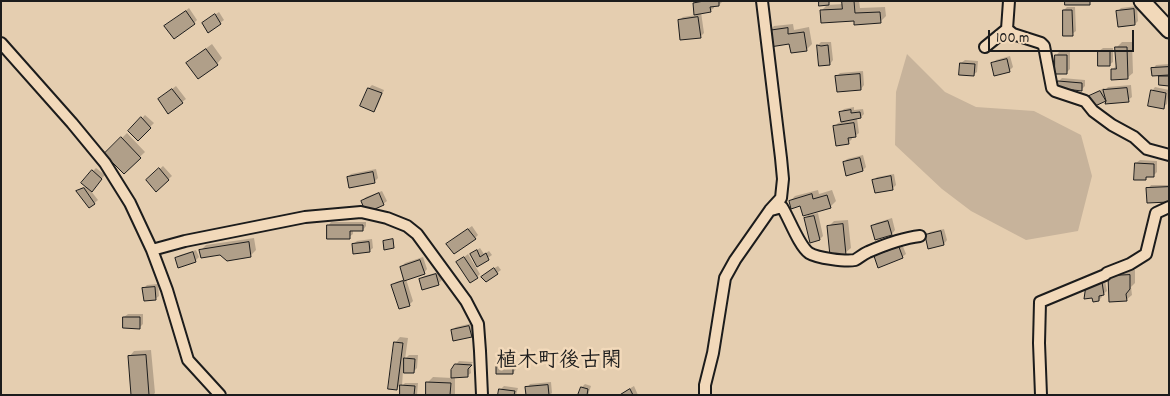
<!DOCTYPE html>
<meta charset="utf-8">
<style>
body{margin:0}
#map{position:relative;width:1170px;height:396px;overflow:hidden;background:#e5ceb0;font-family:Dekko,sans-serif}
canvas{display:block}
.frame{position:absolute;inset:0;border:2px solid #1c1c1c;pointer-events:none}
.scale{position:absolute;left:988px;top:30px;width:146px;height:22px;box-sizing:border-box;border:2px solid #1c1c1c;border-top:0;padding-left:6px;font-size:15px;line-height:18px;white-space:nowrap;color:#1c1c1c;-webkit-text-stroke:4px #f2d9ba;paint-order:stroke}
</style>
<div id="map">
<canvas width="1170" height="396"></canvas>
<div class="frame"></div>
<div class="scale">100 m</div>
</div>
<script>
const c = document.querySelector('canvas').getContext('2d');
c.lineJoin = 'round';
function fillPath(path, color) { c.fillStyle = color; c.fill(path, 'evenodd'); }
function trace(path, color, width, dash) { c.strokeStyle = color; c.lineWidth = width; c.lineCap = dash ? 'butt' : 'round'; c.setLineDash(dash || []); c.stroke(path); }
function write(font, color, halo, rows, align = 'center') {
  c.font = font + ' Dekko,"Klee One",sans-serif'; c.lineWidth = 5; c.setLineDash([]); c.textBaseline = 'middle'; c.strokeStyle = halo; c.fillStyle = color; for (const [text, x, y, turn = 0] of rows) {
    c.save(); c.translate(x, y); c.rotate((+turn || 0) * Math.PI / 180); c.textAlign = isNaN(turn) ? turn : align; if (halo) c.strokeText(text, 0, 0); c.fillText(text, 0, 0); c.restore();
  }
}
const green = new Path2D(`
 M907,54L945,92L976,107L1034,111L1081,135L1092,176L1078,231L1026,240L971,211L942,189L895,145L896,92Z`);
const shadow = new Path2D(`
 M697,1L722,2L719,5L714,6V8L710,11L701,12L704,33L700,37L679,20L683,17L696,15L694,4Z
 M820,1H831L827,5L843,4V1H859L860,8L885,7L886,16L880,22L855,19L821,11L828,4Z
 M1137,6L1138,21L1135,24L1118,11L1121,8Z
 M1067,7H1075L1076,31L1072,34L1064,10Z
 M189,8L197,20L194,23L166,26Z
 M219,12L224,20L220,23H203Z
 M793,24L794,30L809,27L812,44L806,50L769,31L774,26Z
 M821,42H831L833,60L830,64L820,65L818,45Z
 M1122,42H1132L1133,73L1127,78L1112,70L1117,65V47Z
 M212,44L222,58L217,64L198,78L193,58Z
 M1103,48H1113V62L1109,65L1099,51Z
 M1059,52H1070V69L1066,73L1056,56Z
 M1010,56L1013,67L1009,71L992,64L996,60Z
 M965,60L978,61L977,72L973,75L961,63Z
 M1169,64V85L1161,83L1160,74L1153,69L1156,65Z
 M863,71L864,85L861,89L837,76L840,73Z
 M1062,78L1085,80V86L1081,90L1059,81Z
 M372,85L384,90L377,107L374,110L362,105L369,88Z
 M1131,85L1132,97L1128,100L1107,98L1095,105L1091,96L1094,93L1104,88L1105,90L1108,87Z
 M176,86L186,99L182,102L159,99Z
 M1155,87L1169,90L1167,104L1163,107L1152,91Z
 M854,107V110L863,109L864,114L861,117L857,118L859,133L855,136L852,137V139L848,143L835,126L838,123L842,122L841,112L844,109Z
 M145,115L154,123L138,139L130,131Z
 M127,133L145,152L124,172L106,154Z
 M863,155L866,167L863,170L844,162L847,159Z
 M1140,160L1157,161V172L1153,176H1149L1145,179L1136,163Z
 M163,166L172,176L156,190L151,177Z
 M96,168L105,175L91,191L98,200L90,207L78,191L81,188L87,186L93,171Z
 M376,169L378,178L375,181L350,186L348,177L351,174Z
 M894,174L896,185L892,189L874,180L877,177Z
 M1151,185H1169V200L1148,189Z
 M818,190L819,194L832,190L836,201L830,207L790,201L795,196Z
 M382,191L387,201L383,204L362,201L366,197Z
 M818,213L823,236L820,239L805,219L808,215Z
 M892,218L895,230L892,234L876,239L872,226L876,223Z
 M848,220L851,248L845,253L828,227L834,221Z
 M331,222H366V226L363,230H353V234L349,237L328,226Z
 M472,226L478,235L475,238L452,240Z
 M944,229L947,240L944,244L929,247L926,236L930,232Z
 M254,238L256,250L250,256L220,254L201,250L206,245Z
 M372,239L373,248L369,251L353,244L357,241Z
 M902,244L906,254L902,257H875L878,253Z
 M480,248L484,254L489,251L492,255L478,265L471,254Z
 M196,250L199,257L195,261L176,258L180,255Z
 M468,254L480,274L477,277L458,262Z
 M423,257L427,269L424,273L406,279L413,301L410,304L393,285L396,282L405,279L401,267L405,263Z
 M498,266L501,270L486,281V273Z
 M1135,270V283L1131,287L1132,295L1126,300L1110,301L1114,271Z
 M439,272L442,280L438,284L421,279L424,276Z
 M1105,280L1107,291L1102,295V297L1099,300L1087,285Z
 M158,284L159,296L155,299L144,288L147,285Z
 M128,314H143V324L139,328L124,317Z
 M473,323L475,332L471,336L452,330L456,327Z
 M400,337L408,338L405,359L409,355H418L417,368L413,372L403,371L402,386L405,383H418L417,395H401V384L396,389L395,343Z
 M151,350L155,393L153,395H132L129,357L134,351Z
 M516,358V369L513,373L497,362L500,359Z
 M459,361L473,362L470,365L471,373L467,376H455V395H427V383L433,377L452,378V370Z
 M551,382L552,393L550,395H528L527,388L530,384Z
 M585,384L591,386L588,395H579L582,387Z
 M504,386L518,388L516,395H500L501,389Z
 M634,386L638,395H619Z`);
const building = new Path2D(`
 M719,1V6L710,7L711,12L694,15L693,3L704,1Z
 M819,1H829V5L819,6Z
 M842,1H854L855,13L880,12L881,23L854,25V21L821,23L820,10L842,9Z
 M1065,1H1090V5H1065Z
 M1134,9L1135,25L1118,27L1116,11Z
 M1063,10H1072L1073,36H1063Z
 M186,11L195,24L174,39L164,26Z
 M215,14L221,24L208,33L202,23Z
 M698,17L701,38L680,40L678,20Z
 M788,28V34L804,32L807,51L791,53L789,44L770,47L767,31Z
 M817,45L821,46L828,45L830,65L819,66Z
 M1115,47H1127L1128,79L1111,80V69H1116Z
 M206,49L218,65L198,79L186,63Z
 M1098,51H1110V66H1098Z
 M1055,55H1067V74H1055Z
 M1007,59L1010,72L994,76L991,63Z
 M960,63L975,64L974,76L959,75Z
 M1169,67V75L1152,76L1151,68Z
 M860,74L861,90L837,92L835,76Z
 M1159,76H1169V86L1159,85Z
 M1058,81L1082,83V91L1057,88Z
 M368,88L382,93L374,112L360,106Z
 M1127,88L1129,102L1105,104L1106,101L1103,90Z
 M172,89L183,103L168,114L158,99Z
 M1151,90L1166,93L1164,109L1148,106Z
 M1100,91L1106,101L1095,106L1089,96Z
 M851,110V113L860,112L861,118L841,122L839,112Z
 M141,117L151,128L138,141L128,131Z
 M854,123L856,137L848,138L849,144L836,146L833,126Z
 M121,137L141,158L124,174L104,154Z
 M860,158L863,171L846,176L843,162Z
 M1135,163L1154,164V177H1146V180H1134Z
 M159,168L169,180L156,192L146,180Z
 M92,170L102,179L92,192L81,183Z
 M373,172L375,183L349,188L347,177Z
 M891,176L893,190L875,193L872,180Z
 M1169,187V202L1147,203L1146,188Z
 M84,188L95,204L89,208L76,191Z
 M379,193L384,205L366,213L361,201Z
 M812,194L813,199L827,195L831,208L803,216L800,206L791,209L789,201Z
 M814,216L820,240L810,243L804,218Z
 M888,221L892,235L875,240L871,226Z
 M843,224L846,255L830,256L827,226Z
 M327,225H363V231H350V239H327Z
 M468,229L476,239L454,254L446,244Z
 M941,231L944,245L928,249L925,235Z
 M393,239L394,248L384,250L383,241Z
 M249,242L251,257L227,261L220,255L201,258L199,250Z
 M369,242L370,252L353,254L352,244Z
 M899,247L903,258L878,268L874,256Z
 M477,250L480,257L486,253L489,260L477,267L470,254Z
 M193,252L196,262L178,268L175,258Z
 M464,257L478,278L470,283L456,262Z
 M420,260L425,274L404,281L400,267Z
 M494,268L498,274L486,282L481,277Z
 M436,274L439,285L422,290L419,279Z
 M1130,275V289L1126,294L1127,301L1109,302L1108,276Z
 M403,281L410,306L399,309L391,285Z
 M1102,282L1104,295L1099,296V301L1093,302L1092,298L1084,299L1086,285Z
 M155,287L156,300L144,301L142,288Z
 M123,317H140V329L123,328Z
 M469,326L472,337L453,341L451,330Z
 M394,342L403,343L397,390L388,389Z
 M146,355L149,395H131L128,356Z
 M404,358L415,359L414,373H404Z
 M513,361V374H496V362Z
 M455,364L472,365L468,369V377L451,378V370Z
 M426,382L451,383L450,395H426Z
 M400,385L415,386L414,395H400Z
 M548,385L549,395H526L525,387Z
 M581,387L588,389L587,395H578Z
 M499,389L515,391L514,395H498Z
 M630,389L633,395H620Z`);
const minor = new Path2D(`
 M1007,29L1013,34L1041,43L1044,46L1052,88L1055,91L1085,101L1093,111L1112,125L1134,137L1147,149L1169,155
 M1,43L72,123L105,163L130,203L152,250L167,290L188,360L220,395
 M985,47L1007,29L1009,1
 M771,210L782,207C789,218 799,246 809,253C817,258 846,262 855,260C859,258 863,254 868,252C884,245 902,238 920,236
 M152,250L185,241L305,217L361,212L387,218L407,226L417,234L466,301L478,324L480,351L482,395
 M705,395V385L713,353L725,278L735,260L770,210L781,198L783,179L781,158L762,1
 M1041,395L1039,343L1040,302L1105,275L1107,273L1130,264L1146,254L1156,213L1169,207`);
const highway = new Path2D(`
 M1142,1L1169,30`);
const quarterNames = [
 ["植木町後古閑",559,363]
];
fillPath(green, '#c7b39b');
fillPath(shadow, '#0003');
fillPath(building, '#b09f89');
trace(building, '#1c1c1c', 1);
trace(minor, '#1c1c1c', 14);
trace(highway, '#1c1c1c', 19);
trace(minor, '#f2d9ba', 10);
trace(highway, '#f2d9ba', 15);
write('bold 21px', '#1c1c1c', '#f2d9ba', quarterNames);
</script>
